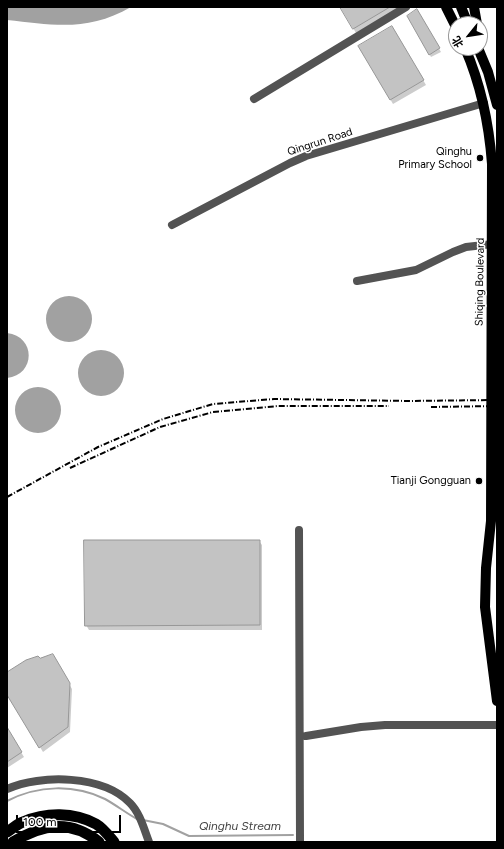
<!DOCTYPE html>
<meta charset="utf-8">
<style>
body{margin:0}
#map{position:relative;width:504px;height:849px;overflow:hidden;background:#fff;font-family:Figtree,"Noto Sans SC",sans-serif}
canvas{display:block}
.frame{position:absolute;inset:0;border:8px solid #000;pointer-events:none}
.north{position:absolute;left:448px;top:16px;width:40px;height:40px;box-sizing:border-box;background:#fff;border:1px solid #999;border-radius:50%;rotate:240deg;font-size:11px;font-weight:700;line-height:16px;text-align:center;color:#000}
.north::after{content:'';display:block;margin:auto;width:14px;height:18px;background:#000;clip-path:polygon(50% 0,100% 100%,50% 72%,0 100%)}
.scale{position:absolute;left:16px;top:815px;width:105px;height:18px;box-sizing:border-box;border:2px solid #000;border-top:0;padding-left:5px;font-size:12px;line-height:14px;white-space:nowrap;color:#000;-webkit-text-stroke:3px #fff;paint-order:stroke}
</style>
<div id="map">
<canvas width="504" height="849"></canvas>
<div class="frame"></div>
<div class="north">北</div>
<div class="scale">100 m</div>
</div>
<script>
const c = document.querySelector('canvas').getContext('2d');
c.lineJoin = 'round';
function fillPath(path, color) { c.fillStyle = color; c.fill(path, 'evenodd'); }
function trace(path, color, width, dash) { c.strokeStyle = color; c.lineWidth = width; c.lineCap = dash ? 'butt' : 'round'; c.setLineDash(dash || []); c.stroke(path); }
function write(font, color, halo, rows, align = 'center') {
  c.font = font + ' Figtree,sans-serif'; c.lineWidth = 3; c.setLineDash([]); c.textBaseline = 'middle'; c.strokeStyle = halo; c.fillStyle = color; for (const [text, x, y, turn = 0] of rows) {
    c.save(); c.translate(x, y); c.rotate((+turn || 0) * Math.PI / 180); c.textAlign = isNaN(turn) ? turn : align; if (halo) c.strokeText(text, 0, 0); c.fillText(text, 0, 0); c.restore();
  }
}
const water = new Path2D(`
 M7,7H131C88,32 54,25 7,20Z
 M46 319a23 23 0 1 1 46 0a23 23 0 1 1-46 0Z
 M7,333C36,336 36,375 7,378Z
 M78 373a23 23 0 1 1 46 0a23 23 0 1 1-46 0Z
 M15 410a23 23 0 1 1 46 0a23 23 0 1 1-46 0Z`);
const shadow = new Path2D(`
 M341,7H400L356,33Z
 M417,11L441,52L431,57L408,16Z
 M392,27L426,85L393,104L359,46Z
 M259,541L262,545V630H89L86,625Z
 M52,655L72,689L70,732L43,752L7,693V673Z
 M7,729L24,757L7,768Z`);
const stream = new Path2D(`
 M7,801C38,785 74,784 105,799C116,805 126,813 137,819
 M143,820L163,824L189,836L293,835`);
const building = new Path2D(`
 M340,7H390L353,29Z
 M417,9L440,48L429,55L407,16Z
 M392,26L424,80L390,100L358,46Z
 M84,540H260V625L85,626Z
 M53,654L70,683L68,727L39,748L7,695V672L26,660L38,656L40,658Z
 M7,727L22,752L7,762Z`);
const minor = new Path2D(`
 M254,99L406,7
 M172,225L290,163L306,156L484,103
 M357,281L416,270L453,252L466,247L493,244
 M299,530L300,842
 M306,736L361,727L385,725H497
 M7,789C41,774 103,775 130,803C140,813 144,829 149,842`);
const major = new Path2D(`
 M446,7L456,27
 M461,7L468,24
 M474,7L477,24
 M465,48C481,85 489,123 492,164L491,521L486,568L485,607L497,701
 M478,48L488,72L497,105`);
const highway = new Path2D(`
 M7,832C12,829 17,824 23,822C46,812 74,812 96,824C103,828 109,836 114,842
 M13,842C43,824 70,819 99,842`);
const rail = new Path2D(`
 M431,407L497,406
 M70,468L160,427L213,412L278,406H389
 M7,497L98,447L163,419L213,404L274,399L410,401L497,400`);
const markers = [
 [480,158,4,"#000"],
 [479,481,4,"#000"]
];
const streetNames = [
 ["Qingrun Road",320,142,-18],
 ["Shiqing Boulevard",480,282,-89]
];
const poiNames = [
 ["Qinghu",472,152],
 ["Primary School",472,165],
 ["Tianji Gongguan",471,481]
];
const waterNames = [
 ["Qinghu Stream",240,826]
];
fillPath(water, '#a1a1a1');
fillPath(shadow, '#0003');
trace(stream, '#a1a1a1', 2);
fillPath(building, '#c3c3c3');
trace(building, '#979797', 1);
trace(minor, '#535353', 8);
trace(major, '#000', 10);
trace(highway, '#000', 11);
trace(rail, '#000', 2, [6, 2, 1, 2]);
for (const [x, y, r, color] of markers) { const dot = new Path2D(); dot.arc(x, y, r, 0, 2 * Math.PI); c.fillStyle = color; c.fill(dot); trace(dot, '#fff', 1.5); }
write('11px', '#000', '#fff', streetNames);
write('11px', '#000', '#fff', poiNames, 'right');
write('italic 12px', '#424242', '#fff', waterNames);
</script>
